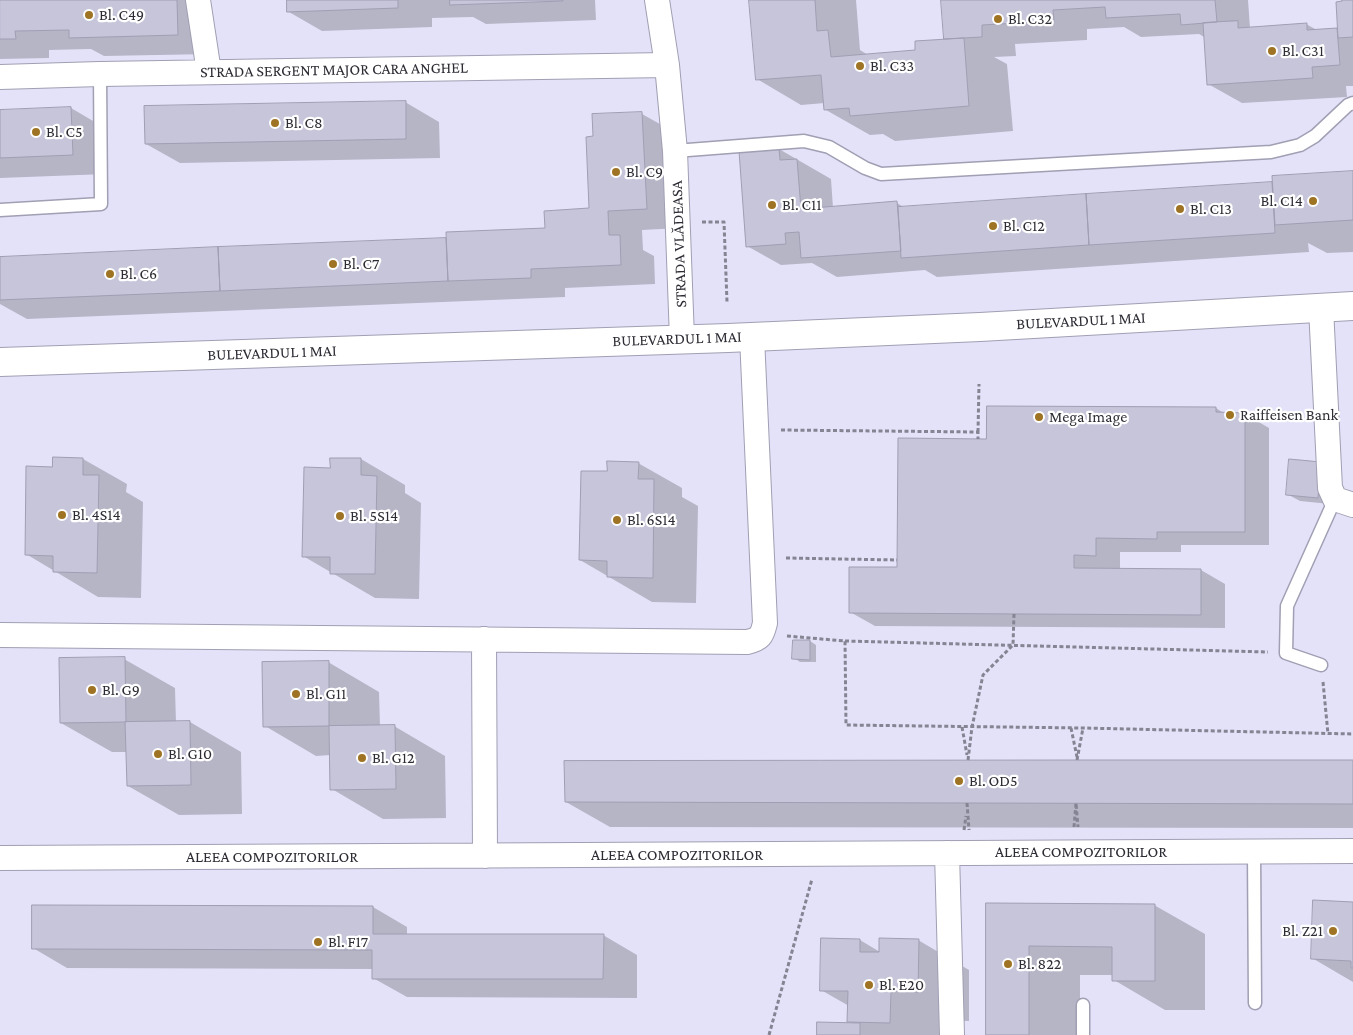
<!DOCTYPE html>
<meta charset="utf-8">
<style>
body{margin:0}
canvas{display:block;background:#e3e2f8}
</style>
<canvas width="1353" height="1035"></canvas>
<script>
const c = document.querySelector('canvas').getContext('2d');
c.lineJoin = 'round';
function fillPath(path, color) { c.fillStyle = color; c.fill(path, 'evenodd'); }
function trace(path, color, width, dash) { c.strokeStyle = color; c.lineWidth = width; c.lineCap = dash ? 'butt' : 'round'; c.setLineDash(dash || []); c.stroke(path); }
function write(font, color, halo, rows, align = 'center') {
  c.font = font + ' "Crimson Pro",serif'; c.lineWidth = 4.5; c.setLineDash([]); c.textBaseline = 'middle'; c.strokeStyle = halo; c.fillStyle = color; for (const [text, x, y, turn = 0] of rows) {
    c.save(); c.translate(x, y); c.rotate((+turn || 0) * Math.PI / 180); c.textAlign = isNaN(turn) ? turn : align; if (halo) c.strokeText(text, 0, 0); c.fillText(text, 0, 0); c.restore();
  }
}
const shadow = new Path2D(`
 M0,0H210L211,54L104,56L91,49L49,50V58L0,59Z
 M288,0H595L596,20L486,24L473,17L432,18V27L322,31L289,12Z
 M751,0H856L860,50L868,55L917,51L948,40L945,38L942,0H1248L1250,28L1306,24L1317,30L1338,29L1343,0H1353V86H1346L1347,97L1242,103L1208,84L1206,38L1199,34L1141,37L1124,27L1087,29V40L1015,44L1016,56L994,57L1007,64L1013,131L895,141L883,134L870,135L826,110L825,103L801,105L757,79Z
 M405,102L439,122L440,158L180,163L146,144Z
 M71,108L105,128L106,174L0,178V111Z
 M642,114L676,133L680,228L642,230L643,250L654,256L655,284L565,288V297L27,319L0,304V258L448,239L546,229L590,210Z
 M779,149L831,179L833,208L897,203L905,208L1273,183L1353,172V252L1327,253L1308,243L1309,252L937,277L925,270L837,277L812,263L781,265L747,246Z
 M1216,408L1225,414H1245L1269,428V545H1181V552H1120V570H1201L1225,584V628L875,626L850,612L899,569L987,440Z
 M83,459L127,484L126,492L143,502L141,598L98,597L26,554L54,468Z
 M361,459L405,485V493L421,503L419,599L375,598L303,556Z
 M638,463L682,488V497L698,506L696,603L652,602L580,560L608,473Z
 M1320,463L1330,504L1300,501L1287,494Z
 M794,641H810L816,645V662H800L794,658Z
 M124,659L175,688L176,723L190,722L241,752L242,814L179,815L128,786L127,752H112L61,723Z
 M328,662L379,692L380,726H394L445,756L446,818L383,819L332,789L331,755L316,756L265,726Z
 M1353,761V828L610,827L566,802Z
 M1353,903V982L1312,958Z
 M988,904L1154,905L1205,934V1010H1165L1114,980V975H1080V1035H987Z
 M373,907L407,927V935H603L637,955V998L407,997L373,978V969L67,968L33,948Z
 M860,940L880,952L918,940L969,970V1021L941,1020V1035H818L854,1024L849,1021V1006L821,990Z`);
const building = new Path2D(`
 M0,0H177L178,35L69,38V30L15,31L16,39H0Z
 M287,0H398V8L287,12Z
 M450,0H563V1L450,5Z
 M749,0H815L817,31L828,30L831,57L915,50V41L964,38L969,106L850,116L849,108L824,110L821,75L756,80Z
 M941,0H1215L1217,22L1181,25L1180,14L1106,18L1105,7L1053,10L1054,21L982,25V37L944,39Z
 M1342,0H1353V37L1338,38L1336,2L1342,1Z
 M1238,21V28L1307,23V30L1337,28L1340,65L1312,67L1313,78L1207,85L1203,23Z
 M406,101V139L145,144L144,106Z
 M71,107L73,155L0,158V110Z
 M642,112L647,209L608,211L609,235H620L621,265L531,269V278L448,281L446,232L545,228L544,211L589,208L586,137L593,136L592,114Z
 M779,148L780,160L797,159L801,209L897,201L901,251L801,258L799,232L785,233L786,244L746,247L739,151Z
 M1353,171V220L1275,225L1272,176Z
 M1272,182L1275,233L1089,245L1086,194Z
 M1086,194L1089,245L901,258L898,207Z
 M446,238L448,281L220,291L218,247Z
 M218,247L220,291L0,300V257Z
 M987,406L1216,407V412L1245,413V532H1157V539L1096,538V556L1074,555V568L1201,569V615L849,613V567H897L898,438L986,439Z
 M53,457L83,458V475H99L97,573L53,572V556L25,555L26,466L52,467Z
 M330,458H361V475L377,476L375,574H330V557H302L304,467L330,468Z
 M1289,459L1321,462L1318,498L1286,495Z
 M607,461L639,462L638,479H654L653,578L607,577V561L579,560L581,471H607Z
 M793,640H810V660L792,659Z
 M125,657L126,722L60,723L59,658Z
 M329,661V726L263,727L262,662Z
 M190,721L191,785L127,786L125,722Z
 M395,725L396,789L330,790L329,726Z
 M1077,760H1353V804L565,802L564,761Z
 M1313,900L1353,902V968H1351V961L1311,959Z
 M986,903L1155,904V981H1112V947L1029,946V1035H986Z
 M32,905L373,906V934H604L603,979H372V950L32,949Z
 M821,938L860,939V952H879V938L919,939L918,992L891,991L890,1023L847,1022L848,991H820Z
 M817,1022L860,1023V1035H817Z`);
const path = new Path2D(`
 M702,222H724L727,302
 M781,430L978,432V439
 M978,432L979,384
 M786,558L897,560
 M787,636L845,641L846,725L1083,728L1353,734
 M845,641L1268,652
 M1323,682L1328,734
 M962,727L967,755
 M1071,728L1077,757
 M968,760L972,727L983,675L1013,645L1014,614
 M1077,760L1083,728
 M967,803L969,830
 M1074,827L1076,803L1078,827
 M964,830L966,816
 M769,1035L812,879`);
const lane = new Path2D(`
 M675,151L804,141L829,147L865,168L881,174L1271,152L1300,145L1315,136L1348,105L1353,103
 M0,210L101,204L100,74
 M1321,665L1286,653L1287,606L1335,499
 M1254,851L1255,1003
 M1083,1035V1005`);
const street = new Path2D(`
 M198,0L209,72
 M657,0L667,65L675,151L682,339
 M0,77L100,74L667,65
 M1321,308L1330,488L1335,499L1353,505
 M0,635L747,642C760,639 762,636 765,623L752,337
 M484,639L485,856
 M947,853L952,1035
 M0,858L1353,851`);
const secondary = new Path2D(`
 M0,362L728,338L980,327L1353,306`);
const markers = [
 [89,15,5,"#9e7323"],
 [998,19,5,"#9e7323"],
 [1272,51,5,"#9e7323"],
 [860,66,5,"#9e7323"],
 [275,123,5,"#9e7323"],
 [36,132,5,"#9e7323"],
 [616,172,5,"#9e7323"],
 [1313,201,5,"#9e7323"],
 [772,205,5,"#9e7323"],
 [1180,209,5,"#9e7323"],
 [993,226,5,"#9e7323"],
 [333,264,5,"#9e7323"],
 [110,274,5,"#9e7323"],
 [1230,415,5,"#9e7323"],
 [1039,417,5,"#9e7323"],
 [62,515,5,"#9e7323"],
 [340,516,5,"#9e7323"],
 [617,520,5,"#9e7323"],
 [92,690,5,"#9e7323"],
 [296,694,5,"#9e7323"],
 [158,754,5,"#9e7323"],
 [362,758,5,"#9e7323"],
 [959,781,5,"#9e7323"],
 [1333,931,5,"#9e7323"],
 [318,942,5,"#9e7323"],
 [1008,964,5,"#9e7323"],
 [869,985,5,"#9e7323"]
];
const poiNames = [
 ["Bl. C49",99,15],
 ["Bl. C32",1008,19],
 ["Bl. C31",1282,51],
 ["Bl. C33",870,66],
 ["Bl. C8",285,123],
 ["Bl. C5",46,132],
 ["Bl. C9",626,172],
 ["Bl. C14",1303,201,"right"],
 ["Bl. C11",782,205],
 ["Bl. C13",1190,209],
 ["Bl. C12",1003,226],
 ["Bl. C7",343,264],
 ["Bl. C6",120,274],
 ["Raiffeisen Bank",1240,415],
 ["Mega Image",1049,417],
 ["Bl. 4S14",72,515],
 ["Bl. 5S14",350,516],
 ["Bl. 6S14",627,520],
 ["Bl. G9",102,690],
 ["Bl. G11",306,694],
 ["Bl. G10",168,754],
 ["Bl. G12",372,758],
 ["Bl. OD5",969,781],
 ["Bl. Z21",1323,931,"right"],
 ["Bl. F17",328,942],
 ["Bl. 822",1018,964],
 ["Bl. E20",879,985]
];
const streetNames = [
 ["STRADA SERGENT MAJOR CARA ANGHEL",334,70,-1],
 ["STRADA VLĂDEASA",679,244,-92],
 ["BULEVARDUL 1 MAI",1081,321,-3],
 ["BULEVARDUL 1 MAI",677,339,-2],
 ["BULEVARDUL 1 MAI",272,353,-2],
 ["ALEEA COMPOZITORILOR",1081,852],
 ["ALEEA COMPOZITORILOR",677,855],
 ["ALEEA COMPOZITORILOR",272,857]
];
fillPath(shadow, '#0003');
fillPath(building, '#c6c5da');
trace(building, '#9f9eb2', 1);
trace(lane, '#a09fb3', 15);
trace(street, '#a09fb3', 26);
trace(secondary, '#a09fb3', 30);
trace(path, '#858493', 3, [4, 2.5]);
trace(lane, '#fff', 12);
trace(street, '#fff', 24);
trace(secondary, '#fff', 28);
for (const [x, y, r, color] of markers) { const dot = new Path2D(); dot.arc(x, y, r, 0, 2 * Math.PI); c.fillStyle = color; c.fill(dot); trace(dot, '#fff', 2); }
write('16px', '#2c2c34', '#fff', poiNames, 'left');
write('16px', '#2c2c34', '#fff', streetNames);
</script>
